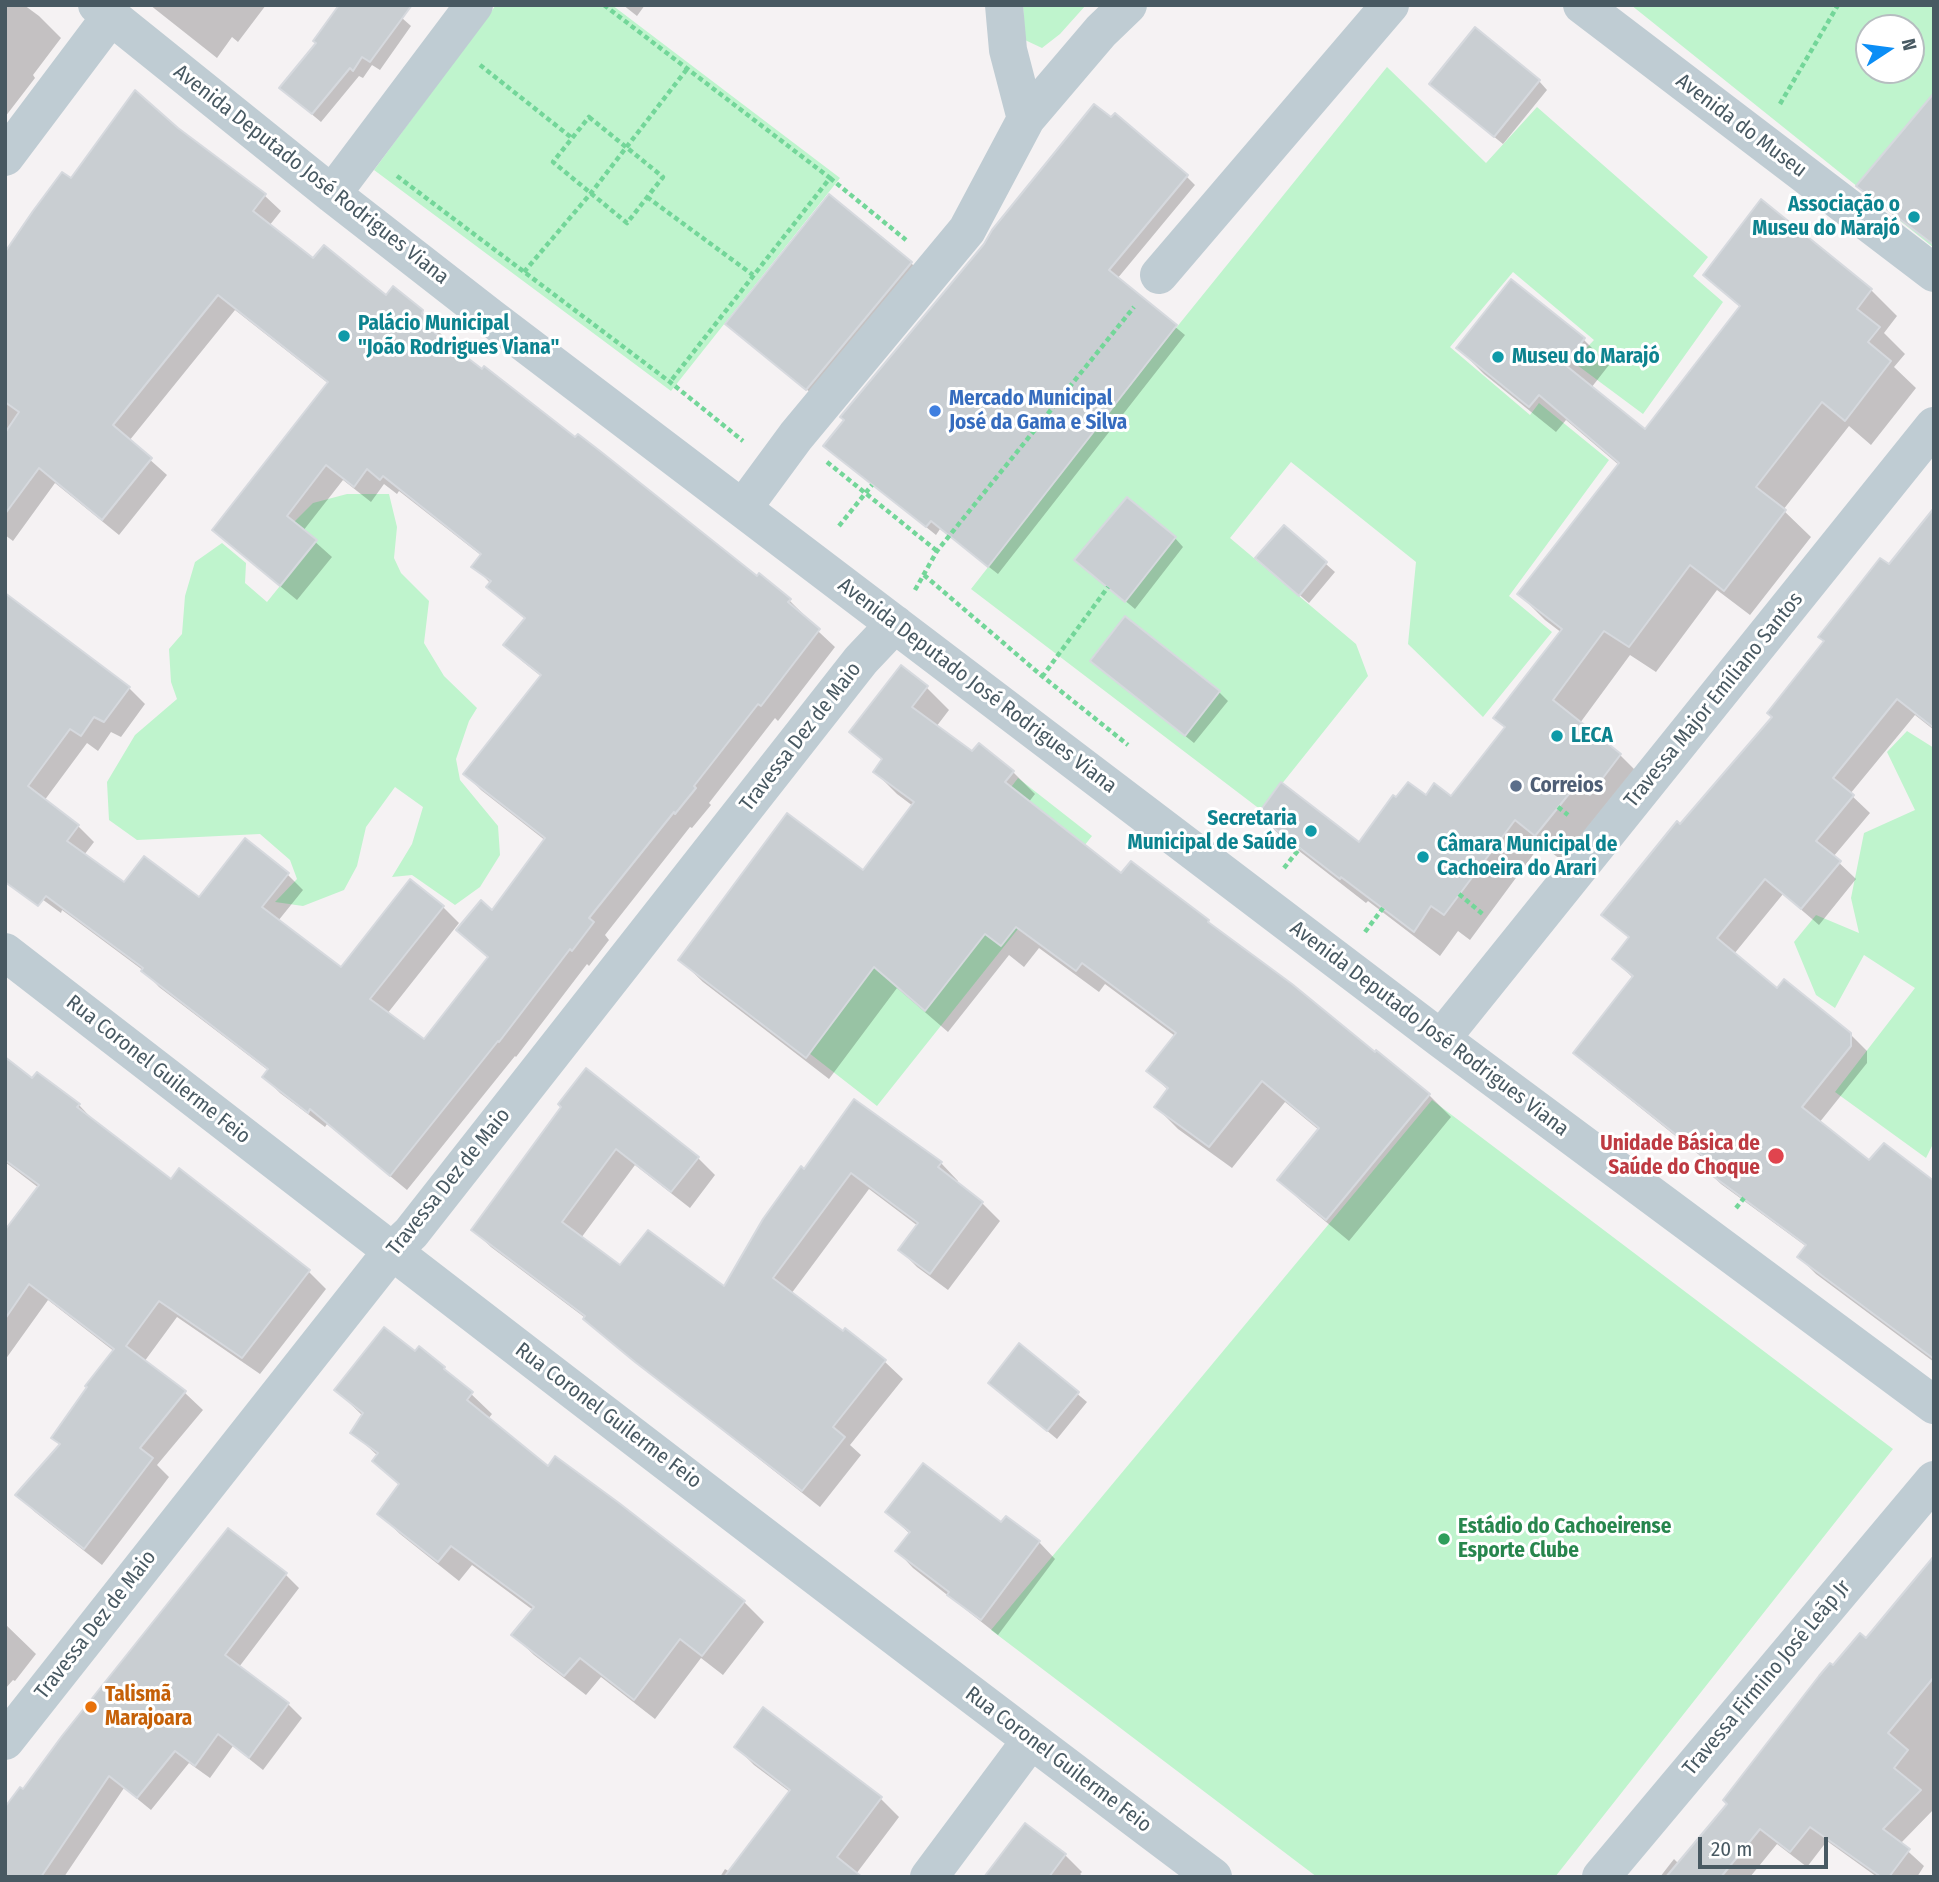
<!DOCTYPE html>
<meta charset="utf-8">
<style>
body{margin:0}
#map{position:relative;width:1939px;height:1882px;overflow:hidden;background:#f5f2f3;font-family:"Fira Sans Condensed",sans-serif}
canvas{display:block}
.frame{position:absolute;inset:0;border:7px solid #485962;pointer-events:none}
.north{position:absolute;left:1855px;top:14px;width:70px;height:70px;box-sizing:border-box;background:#fff;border:2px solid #b6bdc0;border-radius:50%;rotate:77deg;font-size:19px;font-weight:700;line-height:28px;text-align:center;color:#485962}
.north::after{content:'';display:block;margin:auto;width:24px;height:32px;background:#0b8ef6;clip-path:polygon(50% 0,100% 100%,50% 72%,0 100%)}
.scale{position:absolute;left:1698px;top:1837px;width:130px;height:32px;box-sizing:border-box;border:4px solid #485962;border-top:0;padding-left:9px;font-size:21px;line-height:24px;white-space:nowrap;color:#485962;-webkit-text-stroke:5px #fff;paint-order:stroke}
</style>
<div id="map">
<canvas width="1939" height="1882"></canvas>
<div class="frame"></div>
<div class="north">N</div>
<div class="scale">20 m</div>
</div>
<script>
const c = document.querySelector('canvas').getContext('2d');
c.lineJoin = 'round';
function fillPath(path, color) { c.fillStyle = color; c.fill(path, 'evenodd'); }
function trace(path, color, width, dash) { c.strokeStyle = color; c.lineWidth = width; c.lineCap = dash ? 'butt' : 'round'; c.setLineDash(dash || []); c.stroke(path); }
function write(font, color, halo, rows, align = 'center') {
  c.font = font + ' "Fira Sans Condensed",sans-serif'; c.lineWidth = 6; c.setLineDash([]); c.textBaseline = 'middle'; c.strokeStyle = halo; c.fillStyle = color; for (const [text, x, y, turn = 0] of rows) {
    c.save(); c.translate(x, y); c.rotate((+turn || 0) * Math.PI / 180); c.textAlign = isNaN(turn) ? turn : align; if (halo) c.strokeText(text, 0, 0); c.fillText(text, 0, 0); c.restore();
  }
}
const green = new Path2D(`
 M496,5H612L840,178L671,391L374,170Z
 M1023,5H1086L1060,34L1042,48L1025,40Z
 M1631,5H1934V248ZM1869,28H1911V70H1869Z
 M1387,67L1486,163L1537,107L1708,257L1693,276L1723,302L1643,414L1573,362L1594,340L1513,272L1450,347L1530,415L1539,403L1609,460L1509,596L1552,632L1483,717L1408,644L1416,562L1291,462L1230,538L1356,644L1368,676L1261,810L971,589L1155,354Z
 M347,494H389L397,527L394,558L401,573L429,601L424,643L444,676L477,708L469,721L456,759L460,780L498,826L500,855L480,887L455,905L412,875L392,877L412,844L423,807L395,787L366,827L357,866L344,890L303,906L275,902L297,879L290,860L260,834L137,840L109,820L107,782L135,735L177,699L171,682L169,649L182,634L185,596L195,562L222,543L246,563L245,583L267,602L317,540L294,522L313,503Z
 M1907,731L1934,748V1142L1926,1158L1835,1092L1915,988L1864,955L1835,1008L1816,995L1794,942L1816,915L1859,933L1851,898L1864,833L1915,810L1887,752Z
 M1018,778L1092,836L877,1106L809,1053Z
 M1432,1100L1893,1449L1555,1877H1317L991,1630Z`);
const shadow = new Path2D(`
 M5,5H24L39,16L61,38L33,75L35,78L5,117Z
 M150,5H266L238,42L232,37L217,58Z
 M623,5H645L637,16Z
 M402,18L411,26L380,70L372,65L363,78L359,76L321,122L290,96Z
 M1539,81L1547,90L1503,144L1440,93Z
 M177,129L265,196L281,211L269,226L313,261L387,298L422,312L438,328L437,330L445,338L443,341L757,578L789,600L805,616L804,618L835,647L778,721L775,718L709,803L711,805L692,828L690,827L605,935L609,940L589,966L587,964L516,1057L515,1056L407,1190L327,1124L325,1127L280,1093L264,1077L269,1071L159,987L144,971L62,910L61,913L5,872V671L129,688L145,704L121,737L111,732L98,751L87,743L44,801L78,826L94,842L84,855L124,885L199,899L287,874L303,890L278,921L341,969L443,907L459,923L387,1014L425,1041L489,959L458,930L493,912L546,841L481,790L465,774L542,677L522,661L506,645L526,620L489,587L491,584L474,566L482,556L399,491L397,494L384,484L371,502L343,480L303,531L332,557L297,600L231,546L215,530L329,384L235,310L129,441L167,475L119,535L55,483L13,541L5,535V256L71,181Z
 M1186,176L1195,185L1117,279L1185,335L998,574L940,529L936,535L825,446L985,245Z
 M1761,202L1871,290L1897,316L1884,333L1905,354L1894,367L1916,388L1871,445L1849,426L1783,510L1811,537L1750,615L1717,590L1656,672L1630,655L1580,723L1620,755L1646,781L1561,860L1541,844L1470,940L1458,931L1440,956L1368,901L1366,903L1285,840L1259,815L1359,844L1426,797L1451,798L1506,728L1495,718L1562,633L1545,620L1519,594L1619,465L1566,420L1556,432L1484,374L1458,348L1511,281L1584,340L1609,365L1591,388L1645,432L1741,308L1705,275Z
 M911,263L920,272L816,397L736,333Z
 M1934,510V730L1915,715L1850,794L1870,813L1833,857L1856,879L1819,925L1783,894L1734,954L1777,991L1850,1034L1867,1051V1063L1819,1123L1870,1162L1934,1183V1362L1816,1274L1799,1257L1807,1247L1721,1184L1704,1168L1708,1162L1592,1069L1575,1052L1633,978L1614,959L1630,939L1603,915L1774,717Z
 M1284,527L1335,572L1309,603L1266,566Z
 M1175,538L1183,547L1135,609L1086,568Z
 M902,668L927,688L949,710L936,727L972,754L1013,772L1035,794L1028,803L1121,875L1208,921L1217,931L1429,1095L1451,1117L1349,1241L1302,1202L1280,1180L1319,1130L1285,1102L1232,1168L1178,1129L1156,1107L1169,1091L1149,1071L1175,1036L1105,984L1099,992L1039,948L1024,967L1009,955L948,1032L897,988L829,1079L703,982L680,960L863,872L913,806L897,794L875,772L883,761L852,732Z
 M1102,669L1219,692L1228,701L1194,743Z
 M5,1060L32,1081L37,1074L79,1105L96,1123L171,1181L180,1171L309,1272L326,1289L260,1374L177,1317L144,1362L185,1393L203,1410L157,1465L169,1477L102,1565L35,1512L18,1495L61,1446L54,1438L115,1352L48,1300L5,1360V1260L39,1188L5,1162Z
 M563,1107L698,1158L715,1175L690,1208L635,1165L581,1238L620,1268L725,1288L805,1171L941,1163L958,1181L956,1183L982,1203L1000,1221L948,1290L917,1267L900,1250L918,1226L869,1189L791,1294L843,1333L845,1330L885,1362L903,1379L850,1445L861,1455L820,1507L603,1336L584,1317L491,1247L473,1230Z
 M1019,1345L1087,1402L1057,1439L999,1391Z
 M415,1353L444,1368L492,1414L488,1419L549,1468L744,1602L764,1622L723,1675L701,1658L655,1719L601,1677L586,1695L534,1655L513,1635L533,1610L472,1565L459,1581L400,1534L379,1514L400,1486L374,1461L378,1456L352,1432L363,1416L336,1390Z
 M887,1512L1002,1525L1039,1542L1055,1559L998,1635L913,1568L897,1551L910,1534Z
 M1934,1561V1809L1900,1844L1924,1866L1917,1877H1877L1827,1841L1807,1867L1777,1844L1750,1877H1660L1674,1859L1679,1864L1729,1804L1833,1667L1866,1641Z
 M286,1575L299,1588L239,1667L288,1704L302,1718L263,1770L233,1746L210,1778L189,1763L151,1810L124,1788L64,1877H5L23,1792Z
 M5,1624L36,1654L15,1681L13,1680L5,1689Z
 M764,1710L881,1799L899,1817L856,1874L858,1877H720L725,1869L730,1872L790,1792L754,1765L736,1747Z
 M1065,1855L1082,1872L1080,1874L1084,1877H986Z`);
const building = new Path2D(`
 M339,5H412L370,62L362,57L353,71L350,68L312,114L279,88L316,43L313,41Z
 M1475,27L1540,80L1494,137L1429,84Z
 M135,90L178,128L266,194L253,211L313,258L324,245L386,295L393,286L423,310L422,314L431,321L426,326L482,369L484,366L575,437L578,434L600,451L757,576L759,573L791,599L788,602L820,629L761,706L758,704L694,786L696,788L675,814L674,812L589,918L594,922L572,951L570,949L499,1042L498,1041L390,1176L310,1109L308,1113L262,1077L268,1069L141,971L143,968L46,896L38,906L5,882V593L130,687L104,722L94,717L81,736L70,729L28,786L79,825L67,841L124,882L144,856L199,897L245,838L289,873L262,907L341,967L410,879L444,906L370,999L424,1039L488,957L456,930L481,900L492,910L545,838L463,774L541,675L503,645L525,618L486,587L491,581L471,567L481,554L383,476L380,480L367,469L354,487L326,465L287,516L317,540L280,586L212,530L328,382L218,295L113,425L152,458L102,520L39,468L5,514V433L19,412L5,402V252L33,211L62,172L71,178Z
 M1934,93V245L1856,186Z
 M1094,104L1111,117L1115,113L1188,175L1109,270L1177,325L988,567L931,521L926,527L823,446L844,420L840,417L984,244L992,230Z
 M829,194L912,262L806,390L725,324Z
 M1761,199L1872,289L1857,309L1880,327L1868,342L1891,361L1845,421L1822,402L1756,487L1786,510L1724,591L1690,565L1629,647L1604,631L1553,700L1621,754L1590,795L1577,784L1535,836L1515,820L1444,915L1431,906L1414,932L1341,877L1340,879L1257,815L1281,782L1359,842L1393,795L1396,797L1408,782L1426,795L1434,783L1451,796L1505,727L1493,718L1562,629L1517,594L1619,463L1539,395L1529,407L1456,348L1511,279L1585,338L1564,364L1645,429L1740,306L1703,275Z
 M1127,497L1176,537L1125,602L1074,560Z
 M1934,508V728L1897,699L1833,778L1854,795L1816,841L1841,861L1801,909L1765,879L1717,938L1777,988L1784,979L1851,1033V1046L1802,1107L1869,1160L1884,1143L1934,1181V1359L1797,1257L1806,1245L1702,1168L1708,1160L1573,1053L1633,976L1612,959L1629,937L1601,915L1677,821L1680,824L1772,717L1767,713L1824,641L1818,637L1880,558L1889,564Z
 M1284,525L1327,562L1299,596L1255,558Z
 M1125,616L1220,691L1185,736L1090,661Z
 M901,665L928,686L912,707L972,751L979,743L1014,771L1005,782L1121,873L1131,861L1209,920L1208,922L1292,984L1375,1052L1376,1050L1430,1094L1326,1220L1277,1180L1319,1128L1262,1081L1209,1147L1154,1107L1168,1088L1146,1071L1176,1033L1082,963L1076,971L1016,927L1001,946L985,934L925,1011L874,967L806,1058L678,960L787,813L863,870L914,802L873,772L882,759L849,732Z
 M5,1057L32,1078L37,1072L80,1104L77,1107L171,1179L179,1168L310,1270L242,1358L159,1301L126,1346L186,1391L140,1448L153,1458L84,1549L15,1495L60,1444L51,1438L87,1387L85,1386L114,1349L29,1284L5,1319V1230L39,1185L5,1160Z
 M586,1068L699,1157L671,1192L616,1149L562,1222L620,1265L648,1230L724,1286L763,1219L801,1166L804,1169L854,1099L942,1162L938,1167L983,1202L930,1274L898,1250L918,1223L851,1173L773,1278L843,1331L845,1328L886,1360L833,1427L845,1437L802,1491L635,1362L583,1319L585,1316L471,1230L561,1107L558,1104Z
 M384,1327L415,1351L419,1346L445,1367L444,1369L473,1392L467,1400L548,1466L555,1456L619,1503L745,1601L702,1656L680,1639L634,1700L580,1658L564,1676L511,1635L534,1607L451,1546L438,1562L377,1514L399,1484L372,1461L378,1453L350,1433L363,1413L334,1390Z
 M1019,1343L1079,1392L1047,1431L988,1383Z
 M923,1463L1001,1522L1006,1516L1040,1541L981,1620L947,1595L949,1592L895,1551L910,1532L885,1512Z
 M228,1528L287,1573L225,1655L289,1703L249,1758L218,1734L195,1766L175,1751L137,1798L109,1776L41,1877H5V1807L20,1787L23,1789L62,1736Z
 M1934,1556V1677L1888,1733L1908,1750L1894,1768L1921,1790L1883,1829L1910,1849L1889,1877H1881L1810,1827L1790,1852L1760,1829L1721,1877H1666L1727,1804L1723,1800L1819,1676L1830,1663L1833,1665L1860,1633L1866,1638Z
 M763,1707L882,1797L837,1857L862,1877H724L790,1790L734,1747Z
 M1025,1823L1066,1854L1049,1877H984Z`);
const path = new Path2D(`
 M604,5L830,178L670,382
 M480,65L572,138
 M1780,104L1838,5
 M589,117L663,177L627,223L553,162Z
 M397,176L670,382L743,441
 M830,178L906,240
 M647,197L753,275
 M524,272L591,193L687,69
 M827,462L937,551
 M839,526L872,485
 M924,575L1042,676L1128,745
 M915,590L937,551L1134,307
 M1042,677L1108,587
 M1558,807L1568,815
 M1284,868L1300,848
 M1459,894L1485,916
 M1365,932L1383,908
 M1736,1208L1744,1198`);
const minor = new Path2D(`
 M97,5L332,194L490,317L1441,1039L1934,1405
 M1004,5L1008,50L1026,119
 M1582,5L1934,273
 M5,157L111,16
 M332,194L474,5
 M1159,275L1390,5
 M743,508L796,436L967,230L1026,119L1101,31L1128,5
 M5,952C406,1262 807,1572 1213,1877
 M1441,1039L1934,426
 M5,1741L392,1251L411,1233L861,660L895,624
 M929,1877L1031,1740
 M1601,1877L1934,1480`);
const markers = [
 [1914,217,7,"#0f9aa8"],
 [344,336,7,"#0f9aa8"],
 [1498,357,7,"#0f9aa8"],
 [935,411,7,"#3f7fe0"],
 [1557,736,7,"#0f9aa8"],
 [1516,786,7,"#5c6f8a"],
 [1311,831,7,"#0f9aa8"],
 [1423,857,7,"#0f9aa8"],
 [1776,1156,9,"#e0444e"],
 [1444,1539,7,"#2e9e5b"],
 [91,1707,7,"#e8710a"]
];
const streetNames = [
 ["Avenida do Museu",1741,126,37],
 ["Avenida Deputado José Rodrigues Viana",311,175,38],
 ["Avenida Deputado José Rodrigues Viana",977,686,37],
 ["Travessa Major Emíliano Santos",1714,700,-51],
 ["Travessa Dez de Maio",801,737,-52],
 ["Avenida Deputado José Rodrigues Viana",1429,1029,37],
 ["Rua Coronel Guilerme Feio",158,1070,38],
 ["Travessa Dez de Maio",449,1182,-51],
 ["Rua Coronel Guilerme Feio",608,1416,37],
 ["Travessa Dez de Maio",96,1625,-52],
 ["Travessa Firmino José Leãp Jr",1767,1678,-50],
 ["Rua Coronel Guilerme Feio",1058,1760,37]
];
const cultureNames = [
 ["Associação o",1900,205,"right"],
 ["Museu do Marajó",1900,229,"right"],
 ["Palácio Municipal",358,324],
 ["\"João Rodrigues Viana\"",358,348],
 ["Museu do Marajó",1512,357],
 ["LECA",1571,736],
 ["Secretaria",1297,819,"right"],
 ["Municipal de Saúde",1297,843,"right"],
 ["Câmara Municipal de",1437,845],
 ["Cachoeira do Arari",1437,869]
];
const shopNames = [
 ["Mercado Municipal",949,399],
 ["José da Gama e Silva",949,423]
];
const serviceNames = [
 ["Correios",1530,786]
];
const healthNames = [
 ["Unidade Básica de",1760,1144],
 ["Saúde do Choque",1760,1168]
];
const leisureNames = [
 ["Estádio do Cachoeirense",1458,1527],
 ["Esporte Clube",1458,1551]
];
const foodNames = [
 ["Talismã",105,1695],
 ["Marajoara",105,1719]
];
fillPath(green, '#bff4cd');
fillPath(shadow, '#0003');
fillPath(building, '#c9ced2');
trace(building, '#d6d9de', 2);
trace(path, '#73d699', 4.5, [5, 3.5]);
trace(minor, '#bfccd3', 38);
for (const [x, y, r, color] of markers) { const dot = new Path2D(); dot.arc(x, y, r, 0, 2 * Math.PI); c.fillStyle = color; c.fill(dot); trace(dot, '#fff', 2.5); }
write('21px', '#485962', '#fff', streetNames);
write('bold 21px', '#0d838f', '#fff', cultureNames, 'left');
write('bold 21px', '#366cbe', '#fff', shopNames, 'left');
write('bold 21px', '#4e5e75', '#fff', serviceNames, 'left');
write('bold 21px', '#be3a42', '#fff', healthNames, 'right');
write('bold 21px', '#27864d', '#fff', leisureNames, 'left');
write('bold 21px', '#c56008', '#fff', foodNames, 'left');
</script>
